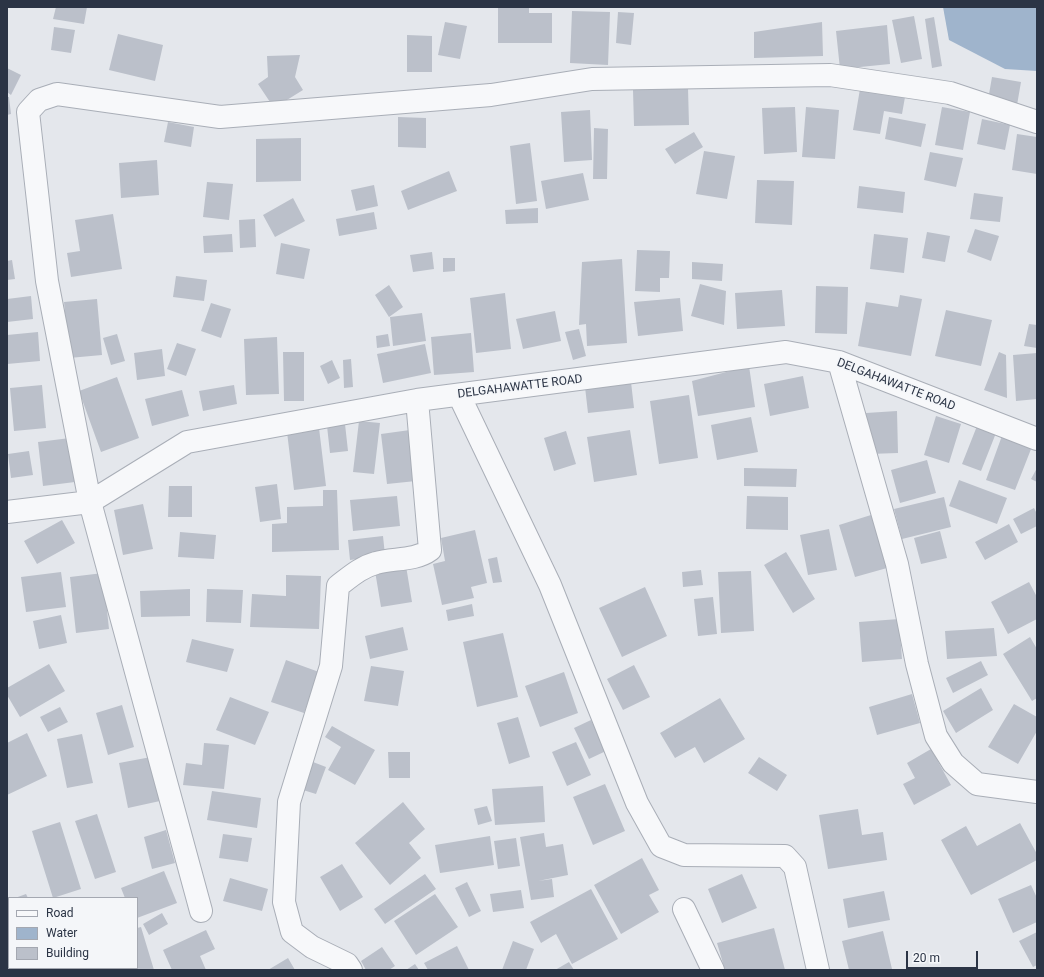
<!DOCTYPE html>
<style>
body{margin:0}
#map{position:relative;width:1044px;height:977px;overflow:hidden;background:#e4e7ec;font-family:Roboto,sans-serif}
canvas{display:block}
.frame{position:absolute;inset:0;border:8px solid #2b3445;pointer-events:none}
.legend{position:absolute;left:8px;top:897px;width:130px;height:72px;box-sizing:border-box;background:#f4f6f9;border:1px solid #a4a8b1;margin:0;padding:5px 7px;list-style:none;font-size:12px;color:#2b3445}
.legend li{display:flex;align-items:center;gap:8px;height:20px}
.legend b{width:20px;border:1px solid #a4a8b1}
.scale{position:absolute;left:906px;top:951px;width:72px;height:18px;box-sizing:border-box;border:2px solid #2b3445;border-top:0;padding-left:5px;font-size:12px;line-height:14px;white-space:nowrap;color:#2b3445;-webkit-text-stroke:3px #f4f6f9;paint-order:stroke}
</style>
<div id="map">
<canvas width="1044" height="977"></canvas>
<div class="frame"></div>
<ul class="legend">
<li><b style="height:5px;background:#f7f8fa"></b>Road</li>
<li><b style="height:11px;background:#9fb4cc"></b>Water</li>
<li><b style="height:11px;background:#bbc0ca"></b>Building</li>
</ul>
<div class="scale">20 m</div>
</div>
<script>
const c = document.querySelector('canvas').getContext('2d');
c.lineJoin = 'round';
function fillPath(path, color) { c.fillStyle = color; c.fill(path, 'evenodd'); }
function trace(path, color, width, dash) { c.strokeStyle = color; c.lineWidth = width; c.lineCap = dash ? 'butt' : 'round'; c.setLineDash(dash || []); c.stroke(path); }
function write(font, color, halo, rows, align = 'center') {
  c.font = font + ' Roboto,sans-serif'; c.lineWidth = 3; c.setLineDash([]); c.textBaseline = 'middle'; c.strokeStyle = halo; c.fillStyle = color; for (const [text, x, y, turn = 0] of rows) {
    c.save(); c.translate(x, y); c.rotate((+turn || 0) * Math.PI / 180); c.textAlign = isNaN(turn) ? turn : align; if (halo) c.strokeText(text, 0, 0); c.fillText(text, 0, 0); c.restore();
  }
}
const water = new Path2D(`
 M943,7H1037V71L1005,69L949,40Z`);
const building = new Path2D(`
 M56,7H87L84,24L53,19Z
 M498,7H529V13H552V43H498Z
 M572,11L610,12L608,65L570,63Z
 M618,12L634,13L631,45L616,43Z
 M914,16L922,59L901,63L892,20Z
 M934,17L942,66L932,68L925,19Z
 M445,22L467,26L460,59L438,55Z
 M822,22L823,56L754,58V32Z
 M887,25L890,64L840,69L836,31Z
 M54,27L75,30L71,53L51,50Z
 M118,34L163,45L155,81L109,70Z
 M407,35L432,36V72H407Z
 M300,55L295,77L303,90L274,108L258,84L268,77L267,56Z
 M7,68L21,75L11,95L7,92Z
 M992,77L1021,82L1017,105L988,100Z
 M688,88L689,125L634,126L633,90Z
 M860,89L905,97L902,114L884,111L880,134L853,130Z
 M7,97H9L11,114L7,115Z
 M795,107L797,152L764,154L762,108Z
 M806,107L839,110L835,159L802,157Z
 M942,107L970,112L963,150L935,145Z
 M590,110L592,160L564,162L561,112Z
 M398,117L426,118V148L398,147Z
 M889,117L926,124L921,147L885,139Z
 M982,119L1010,125L1005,150L977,144Z
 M168,122L194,127L191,147L164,142Z
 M594,128L608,129L607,179H593Z
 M694,132L703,147L675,164L665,149Z
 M1017,134L1037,137V174L1012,170Z
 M301,138V181L256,182V139Z
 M530,143L537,201L516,204L510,146Z
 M704,151L735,156L727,199L696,194Z
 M930,152L963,158L956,187L924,180Z
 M157,160L159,195L121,198L119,163Z
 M449,171L457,191L408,210L401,191Z
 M583,173L589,200L546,209L541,181Z
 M757,180L794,181L792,225L755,223Z
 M207,182L233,184L229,220L203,217Z
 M374,185L378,206L356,211L351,190Z
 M859,186L905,192L903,213L857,208Z
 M974,193L1003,197L1000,222L970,219Z
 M293,198L305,221L275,237L263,215Z
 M538,208V223L506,224L505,210Z
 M374,212L377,229L339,236L336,219Z
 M113,214L122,269L71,277L67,253L80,251L75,220Z
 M255,219L256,247L240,248L239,220Z
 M975,229L999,236L991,261L967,252Z
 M927,232L950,236L945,262L922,258Z
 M232,234L233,252L204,253L203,236Z
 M874,234L908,238L904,273L870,269Z
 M281,243L310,249L304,279L276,274Z
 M637,250L670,251L669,278H660V292L635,291Z
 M432,252L434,269L413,272L410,255Z
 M443,258H455V271L443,272Z
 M622,259L627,343L587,346L586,324L579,325L582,262Z
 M12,260L15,279L7,280V261Z
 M692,262L723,264L722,281L692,279Z
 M176,276L207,280L204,301L173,297Z
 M700,284L726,291L724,325L691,316Z
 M389,285L403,307L389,317L375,295Z
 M816,286L848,287L847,334L815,333Z
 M782,290L785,326L737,329L735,293Z
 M505,293L511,349L476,353L470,298Z
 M900,295L922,299L911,356L858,346L866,302L898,307Z
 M31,296L33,319L7,322V299Z
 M680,298L683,331L638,336L634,302Z
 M97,299L102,355L69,358L64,302Z
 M211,303L231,309L221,338L201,331Z
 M946,310L992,320L981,366L935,356Z
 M555,311L561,341L523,349L516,319Z
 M422,313L426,341L393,346L390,317Z
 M1029,324L1037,325V348L1024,346Z
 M579,329L586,356L573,360L565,332Z
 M38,332L40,361L7,364V335Z
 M471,333L474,372L434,375L431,337Z
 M117,334L125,361L111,365L103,338Z
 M388,334L390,346L377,348L376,336Z
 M277,337L279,394L246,395L244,339Z
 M177,343L196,349L186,376L167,369Z
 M425,344L431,373L383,383L377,354Z
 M162,349L165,376L137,380L134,353Z
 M283,352H304V401H284Z
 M999,352L1006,355L1007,398L984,390Z
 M1037,353V399L1016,401L1013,355Z
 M351,359L353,387L344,388L343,360Z
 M332,360L340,378L328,384L320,366Z
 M749,366L755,407L698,416L692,381Z
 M803,376L809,408L770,416L764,384Z
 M117,377L139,438L101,452L79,391Z
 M631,382L634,408L588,413L585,387Z
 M42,385L46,428L14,431L10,388Z
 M234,385L237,404L203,411L199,391Z
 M182,390L189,416L152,426L145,399Z
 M689,395L698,458L659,464L650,401Z
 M897,411L898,453L869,454L866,413Z
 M936,416L961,424L949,463L924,455Z
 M751,417L758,452L717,460L711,425Z
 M359,421L380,423L374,474L353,472Z
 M345,424L348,451L330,453L327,426Z
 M977,426L996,433L981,471L962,464Z
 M319,428L326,486L294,490L287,432Z
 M410,430L416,481L387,484L381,434Z
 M630,430L637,475L594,482L587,437Z
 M566,431L576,464L554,471L544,438Z
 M1003,433L1033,444L1015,490L986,480Z
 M70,438L75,482L43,486L38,442Z
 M29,451L33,475L11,478L8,454Z
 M927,460L936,493L900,503L891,470Z
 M744,468L797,469L796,487L744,486Z
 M1037,468V482L1031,479Z
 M959,480L1007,498L997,524L949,506Z
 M277,484L281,519L260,522L255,487Z
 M169,486H192V517H168Z
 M323,490H337L339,550L272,552V524L287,523V507L323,506Z
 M397,496L400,526L353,531L350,500Z
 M747,496L788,497V530L746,529Z
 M944,497L951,527L902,539L894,509Z
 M143,504L153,549L123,555L114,510Z
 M1034,508L1037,514V526L1021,534L1013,519Z
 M871,515L887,568L855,577L839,525Z
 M62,520L75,543L37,564L24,541Z
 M1009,524L1018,542L985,560L975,542Z
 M829,529L837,570L808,575L800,535Z
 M475,530L487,583L471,587L474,598L442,605L433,564L445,561L441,538Z
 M940,531L947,558L921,564L914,538Z
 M180,532L216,535L214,559L178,557Z
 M383,536L385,555L350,560L348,540Z
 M786,552L815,599L793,613L764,565Z
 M497,557L502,582L493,583L488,559Z
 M406,566L412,602L381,607L375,571Z
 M701,570L703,585L683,587L682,572Z
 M751,571L754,631L721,633L718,572Z
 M61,572L66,607L26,612L21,577Z
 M103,573L109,629L76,633L70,577Z
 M286,575L321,576L319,629L250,627L252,594L286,596Z
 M1029,582L1037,597V619L1008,634L991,602Z
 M645,587L667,636L622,657L599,608Z
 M190,589V616L141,617L140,591Z
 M207,589L243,590L241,623L206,622Z
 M713,597L717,634L698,636L694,599Z
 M472,604L474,616L448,621L446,610Z
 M61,615L67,643L39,649L33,621Z
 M899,619L902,659L862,662L859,622Z
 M403,627L408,650L370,659L365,636Z
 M994,628L997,656L947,659L945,631Z
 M503,633L518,697L477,707L463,642Z
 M1030,637L1037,649V698L1032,701L1003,654Z
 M192,639L234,649L227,672L186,662Z
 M286,660L319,672L304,713L271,702Z
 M981,661L988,675L953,693L946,678Z
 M49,664L65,691L20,717L7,695V688Z
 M634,665L650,697L623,710L607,679Z
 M371,666L404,671L398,706L364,701Z
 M564,672L578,713L540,727L525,686Z
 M981,688L993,710L956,733L943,711Z
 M912,694L920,723L877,735L869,707Z
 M230,697L269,712L255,745L216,730Z
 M720,698L745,739L704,763L695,747L675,758L660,733Z
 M1014,704L1037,717V731L1018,764L988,747Z
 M122,705L134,747L108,755L96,713Z
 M60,707L68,722L48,732L40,717Z
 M518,717L530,757L509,764L497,723Z
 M591,720L606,751L589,759L574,728Z
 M332,726L375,750L355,785L328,770L341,747L325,737Z
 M27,733L47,776L7,795V743Z
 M82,734L93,783L67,788L57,739Z
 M576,742L591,775L567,786L552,752Z
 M204,743L229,745L224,789L183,785L186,763L202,765Z
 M931,749L951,785L914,805L903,784L915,778L907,763Z
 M388,752H410V778H389Z
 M151,757L160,801L128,808L119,763Z
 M759,757L787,775L777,791L748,773Z
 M313,762L326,767L316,794L303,790Z
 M605,784L625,831L593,845L573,797Z
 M543,786L545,822L495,825L492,789Z
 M212,791L261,798L257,828L207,820Z
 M403,802L425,829L409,843L421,858L390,885L355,843Z
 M487,806L492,821L478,825L474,809Z
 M858,809L862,835L883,832L887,860L828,869L819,815Z
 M97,814L116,872L95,879L75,821Z
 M60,822L81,889L53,898L32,831Z
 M1020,823L1037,854V860L971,895L941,840L966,826L977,846Z
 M166,830L175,863L152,869L144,837Z
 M544,833L546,847L563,844L568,875L538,881L552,879L554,897L531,900L520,837Z
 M223,834L252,838L248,862L219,858Z
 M490,836L494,865L440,873L435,845Z
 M516,838L520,866L498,869L494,841Z
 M642,858L659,890L649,895L659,912L621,934L594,885Z
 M342,864L363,897L340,911L320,877Z
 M164,871L177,903L137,918V898H125L121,888Z
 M425,874L436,889L385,924L374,909Z
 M742,874L757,908L722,923L708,889Z
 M230,878L268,889L262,911L223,901Z
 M467,882L481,911L469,917L455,888Z
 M1031,885L1037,898V922L1013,933L998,899Z
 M591,889L618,939L572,964L556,934L541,943L530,922Z
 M521,890L524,908L493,912L490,894Z
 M884,891L890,920L848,928L843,899Z
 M26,894L28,898H15Z
 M435,894L458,927L416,955L394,921Z
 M9,900V952L7,947V901Z
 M162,913L168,924L149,935L143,924Z
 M141,927L154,970H95L94,968H137V928Z
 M774,928L785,970H725L717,943Z
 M206,930L215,949L200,956L206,970H172L163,950Z
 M883,931L892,969L887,970H849L842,941Z
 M1037,932V965L1033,967L1019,941Z
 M513,941L534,949L526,970H502Z
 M457,946L469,970H428L424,963Z
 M382,947L395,966L389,970H366L361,961Z
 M288,958L295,970H268Z
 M569,962L574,970H555Z
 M415,964L419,970H406Z
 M23,968H81L82,970H23Z`);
const minor = new Path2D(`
 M839,362L897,564L917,664L936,736L953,763L977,784L1037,792
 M459,395L550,585L637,803L661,846L684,855L785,856L795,867L818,970
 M7,512L90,502L187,442L417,400L786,352L839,362L1037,439
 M684,909L713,970
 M201,911L90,502L47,281L28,112L39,100L57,94L220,117L491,95L592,79L830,75L950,93L1037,122
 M351,970L347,964L312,947L292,932L284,902L289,802L331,666L338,586C350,577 361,567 376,563C393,558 415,561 430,550L417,400`);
const streetNames = [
 ["DELGAHAWATTE ROAD",896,385,21],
 ["DELGAHAWATTE ROAD",520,387,-7]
];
fillPath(water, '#9fb4cc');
fillPath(building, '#bbc0ca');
trace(minor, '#a9aeb7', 24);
trace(minor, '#f7f8fa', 22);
write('12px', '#2b3445', '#f4f6f9', streetNames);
</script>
